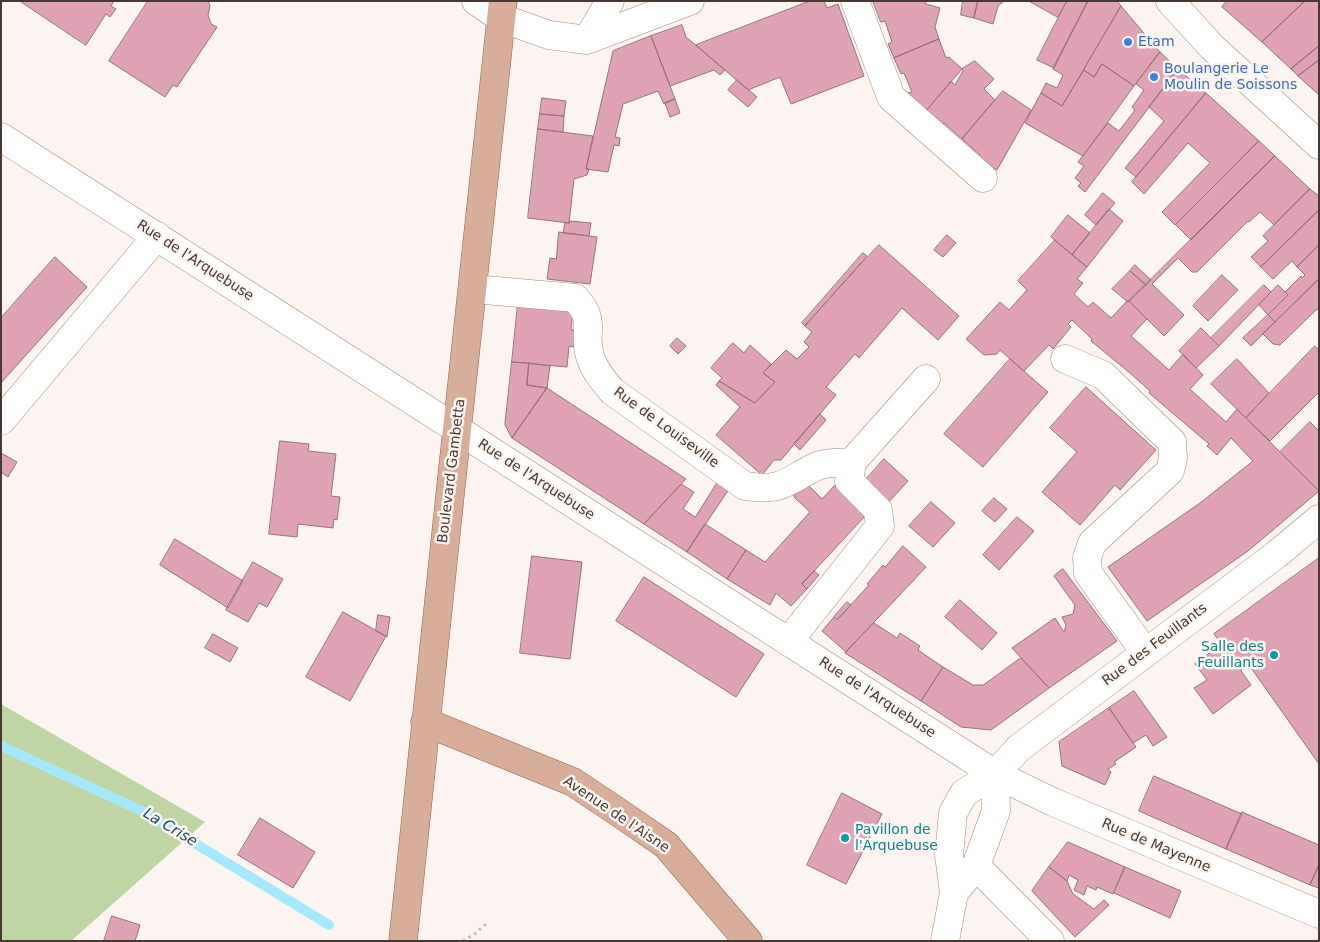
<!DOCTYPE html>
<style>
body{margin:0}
#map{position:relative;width:1320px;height:942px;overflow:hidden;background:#fbf4f0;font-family:"DejaVu Sans",sans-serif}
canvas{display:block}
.frame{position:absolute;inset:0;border:2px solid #473932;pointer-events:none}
</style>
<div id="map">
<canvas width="1320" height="942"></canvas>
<div class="frame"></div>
</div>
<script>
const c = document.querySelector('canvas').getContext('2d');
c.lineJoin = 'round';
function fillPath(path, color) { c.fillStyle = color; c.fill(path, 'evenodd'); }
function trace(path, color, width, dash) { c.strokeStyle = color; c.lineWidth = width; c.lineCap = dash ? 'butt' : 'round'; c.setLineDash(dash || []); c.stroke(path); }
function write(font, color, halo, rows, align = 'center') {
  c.font = font + ' "DejaVu Sans",sans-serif'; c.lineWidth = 5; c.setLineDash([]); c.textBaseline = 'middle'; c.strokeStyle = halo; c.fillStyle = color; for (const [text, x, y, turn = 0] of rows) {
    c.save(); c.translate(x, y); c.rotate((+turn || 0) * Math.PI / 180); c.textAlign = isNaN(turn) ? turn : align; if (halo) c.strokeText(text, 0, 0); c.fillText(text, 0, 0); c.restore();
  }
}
const green = new Path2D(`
 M1,704L205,822L71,941H1Z`);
const stream = new Path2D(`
 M1,746L142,811L329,925`);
const building = new Path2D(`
 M20,1H114L111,6L116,9L110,17L106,14L86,45Z
 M148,1H208L210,6L208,15L211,24L217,27L177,87L173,85L165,97L109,61Z
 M810,1H824L827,8L838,4L864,76L791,104L780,77L748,90L696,45Z
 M873,1H925L926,4L940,8L935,27L939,39L894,58L888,44L892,42L885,21L881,22Z
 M963,1H978L974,18L961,15Z
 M978,1H1004L998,6L993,24L974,18Z
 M1029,1H1067L1058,17Z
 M1067,1H1088L1054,68L1037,60Z
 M1088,1H1117L1121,6L1062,106L1041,93L1046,83L1057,88L1063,75L1053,69Z
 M1227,1H1305L1262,42L1222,7Z
 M1305,1H1319V46L1291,69L1262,42Z
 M1121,6L1160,52L1134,86L1102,64L1094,77L1084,70Z
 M682,25L686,37L725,70L720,75L714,70L670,86L651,36Z
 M651,36L675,99L664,104L658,91L623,104L615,137L620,138L619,146L614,145L608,172L586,169L613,51Z
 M939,39L946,58L949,57L962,69L925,112L910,98L908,93L912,92L904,73L901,74L894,58Z
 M1319,46V60L1298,76L1291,69Z
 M1160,52L1178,69L1085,192L1078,186L1081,183L1075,178L1084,166L1078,162L1108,123L1119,131L1135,110L1132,107L1144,90L1136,84Z
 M1319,60V95L1298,76Z
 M975,61L994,79L984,89L995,100L962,139L944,123L940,126L925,112L951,81L955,85L963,71L962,69Z
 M1102,64L1134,86L1083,156L1025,123L1041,93L1062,106L1084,70L1094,77Z
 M1178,69L1206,93L1136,177L1125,168L1164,121L1149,107Z
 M737,80L757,97L748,107L728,90Z
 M1003,91L1031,110L997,170L977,159L980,155L962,139Z
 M1206,93L1259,141L1175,225L1162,212L1210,163L1188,143L1144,194L1132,182Z
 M542,98L566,101L564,116L540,114Z
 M675,99L680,113L670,117L665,103Z
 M540,114L564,116L563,132L538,129Z
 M538,129L593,136L586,169H589L587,175L574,179L569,223L528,218Z
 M1259,141L1275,156L1191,240L1176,225Z
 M1275,156L1310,189L1274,225L1260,212L1249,222L1248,221L1197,272H1192L1178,258L1152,284L1184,315L1164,336L1129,301Z
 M1310,189L1319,196V210L1261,267L1251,257L1268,241L1263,236Z
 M1103,193L1115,203L1096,225L1085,215Z
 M1109,209L1123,221L1087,267L1072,255Z
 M1319,210V245L1297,267L1292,261L1273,279L1261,267Z
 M1068,215L1090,233L1072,255L1051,237Z
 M570,221L591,223L589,236L563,233L565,222L569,223Z
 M559,232L597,237L590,284L547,279L550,258L556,259Z
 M947,235L956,243L943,257L934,250Z
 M1055,240L1087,267L1077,279L1083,283L1074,294L1088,307L1093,302L1111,318L1127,301H1129L1147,319L1131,336L1169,370L1183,354L1203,375L1190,389L1226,422L1237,409L1319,491L1248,551L1147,621L1108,567L1200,503L1253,461L1231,438L1217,455L1207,446L1209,444L1149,393L1150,391L1130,373L1091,341L1092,339L1072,320L1068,324L1071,327L1053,349L1049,345L1024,371L1000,350L997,354L984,355L966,339L1000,302L1009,310L1027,290L1018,281Z
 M879,245L959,316L938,340L902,308L859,358L855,354L826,387L836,395L781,460H774L762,475L716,435L740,407L716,385L719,381L755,403L775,382L763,373L786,350L797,359L809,347L804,342L812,332L805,326Z
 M1319,245V279L1275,322L1268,315L1288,295L1285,292L1301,276L1302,278L1305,275L1297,267Z
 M863,253L867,256L805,326L802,323Z
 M55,257L87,287L1,383V318Z
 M1135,265L1151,280L1146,285L1130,271Z
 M1130,271L1146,285L1128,302L1112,289Z
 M1222,275L1238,290L1208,321L1193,306Z
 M1319,279V311L1317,309L1280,345L1273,344L1263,334Z
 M1264,285L1271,292L1219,346L1211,338Z
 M1278,285L1288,295L1268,315L1259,305Z
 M518,304L573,310L571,330H576L574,347L569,346L567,367L512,362Z
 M1268,315L1275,322L1251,346L1243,338Z
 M1201,328L1219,346L1196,368L1179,351Z
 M677,338L686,346L678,354L670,346Z
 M733,343L744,353L750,345L771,364L763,373L775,382L755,403L719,381L722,378L711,368Z
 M1315,346L1319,350V392L1270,441L1246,418Z
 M1010,359L1048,392L983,467L944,434Z
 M1237,359L1269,393L1246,418L1211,384Z
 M512,362L529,363L527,385L547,388L512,438L505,425Z
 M529,363L550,366L547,388L527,385Z
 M1086,387L1156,450L1120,490L1115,485L1080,525L1042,492L1077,452L1050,428Z
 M547,388L686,479L644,524L512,438Z
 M820,414L826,420L800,450L794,444Z
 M1310,422L1319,431V491L1280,452Z
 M280,441L309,444L308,451L336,454L331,496L340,497L337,520L334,519L333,528L298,524L297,537L269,534Z
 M3,454L17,462L8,477L1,472V456Z
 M884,459L908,481L886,505L863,483Z
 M721,477L731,486L687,552L644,524L681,484L694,492L683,509L695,517Z
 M793,484L808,485L822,499L835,485L867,514L802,584L807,589L791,606L776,593L770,605L727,579L746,550L765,562L810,512L795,498Z
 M994,498L1007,509L995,522L982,511Z
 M931,502L955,523L933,547L909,526Z
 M1017,517L1034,531L999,570L983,555Z
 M705,524L746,550L727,579L687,552Z
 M175,539L243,581L228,608L160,565Z
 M903,546L926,567L846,652L822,631L834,617L837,620L869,585L867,584L883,565L885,567Z
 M532,556L582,562L570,659L520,653Z
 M1319,558V764L1249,665L1241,670L1214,634Z
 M253,562L283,579L267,607L259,603L248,622L226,610Z
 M1063,569L1117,641L1049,688L1012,648L1055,618L1064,632L1066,625L1062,617L1073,614L1075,605L1054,576Z
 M814,571L819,575L807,589L802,584Z
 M644,577L764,654L736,697L616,621Z
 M960,600L997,633L982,650L945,617Z
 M847,602L851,605L837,620L834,617Z
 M343,612L386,636L350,701L306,677Z
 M378,615L390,617L387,637L376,631Z
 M874,623L897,638L900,633L920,646L918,650L943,667L921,701L845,653Z
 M213,634L238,648L230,662L205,648Z
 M1222,644L1251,685L1213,714L1194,688L1207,680L1195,664Z
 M1021,658L1049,688L991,730L961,727L921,701L943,667L973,685H983Z
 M1134,691L1167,737L1153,746L1146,735L1133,743L1109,708Z
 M1109,708L1136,747L1114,762L1116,764L1108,769L1111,772L1105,785L1062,766L1059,742Z
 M1154,776L1242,814L1226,849L1139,811Z
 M842,793L882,814L846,884L807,865Z
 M1242,812L1319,845V865L1310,885L1226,849Z
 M260,818L315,852L293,888L238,855Z
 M1068,842L1125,867L1113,894L1097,887L1096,890L1087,886L1084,895L1074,890L1078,880L1069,875L1067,881L1049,867Z
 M1319,865V888L1310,885Z
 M1049,867L1067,881L1073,894L1094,909L1104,900L1109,905L1075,937L1032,891Z
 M1125,867L1181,891L1170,918L1114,893Z
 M112,916L140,925L135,941H104Z`);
const path = new Path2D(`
 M463,941L476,933L487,923`);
const minor = new Path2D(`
 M476,1L501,18L549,35L587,40L690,1
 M855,1L891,97L983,178
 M1170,1L1212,47L1319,145
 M587,40L610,1
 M1,137L995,774L1053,802L1319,914
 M474,289L575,298C598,323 582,330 590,356C594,370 603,380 612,391L745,486C783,492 786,481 817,466C827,462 842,463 852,462
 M1065,359L1103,375L1172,442L1173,458L1170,471L1092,543L1087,558L1088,573L1145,652
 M1,421L157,236
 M788,642L880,526L878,510L849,481L852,462L926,379
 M976,866L1050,941
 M954,893L976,866L996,811L995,774
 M945,941L954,893L949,855L953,813L964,793L995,774L1019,748L1277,554L1319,519`);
const major = new Path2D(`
 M425,722L573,782L618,812L666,845L748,941
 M403,941C434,627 471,315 503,1`);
const markers = [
 [1128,42,5,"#3f7fe0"],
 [1154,77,5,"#3f7fe0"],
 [1274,655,5,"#0f9aa8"],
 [845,838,5,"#0f9aa8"]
];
const shopNames = [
 ["Etam",1138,42],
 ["Boulangerie Le",1164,69],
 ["Moulin de Soissons",1164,85]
];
const streetNames = [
 ["Rue de l'Arquebuse",195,261,33],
 ["Rue de Louiseville",666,428,36],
 ["Boulevard Gambetta",452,471,-83],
 ["Rue de l'Arquebuse",536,480,33],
 ["Rue des Feuillants",1155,645,-37],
 ["Rue de l'Arquebuse",877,698,33],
 ["Avenue de l'Aisne",616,815,34],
 ["Rue de Mayenne",1156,846,23]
];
const cultureNames = [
 ["Salle des",1264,647],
 ["Feuillants",1264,663],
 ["Pavillon de",855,830,"left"],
 ["l'Arquebuse",855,846,"left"]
];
const waterNames = [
 ["La Crise",170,828,31]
];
fillPath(green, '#bfd6a4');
trace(stream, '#a4e9fc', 10);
fillPath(building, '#dfa3b5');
trace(building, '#95727d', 1);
trace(minor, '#a78877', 29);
trace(major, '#946249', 29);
trace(path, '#c1b8b3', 3, [2.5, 4]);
trace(minor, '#fff', 28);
trace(major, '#d8ae9a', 28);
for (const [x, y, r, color] of markers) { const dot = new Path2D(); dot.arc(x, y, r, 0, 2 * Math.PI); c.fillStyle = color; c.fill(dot); trace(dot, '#fbf4f0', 2); }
write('14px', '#366cbe', '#fbf4f0', shopNames, 'left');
write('14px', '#473932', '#fbf4f0', streetNames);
write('14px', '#0d838f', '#fbf4f0', cultureNames, 'right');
write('italic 15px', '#17505e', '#fbf4f0', waterNames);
</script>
